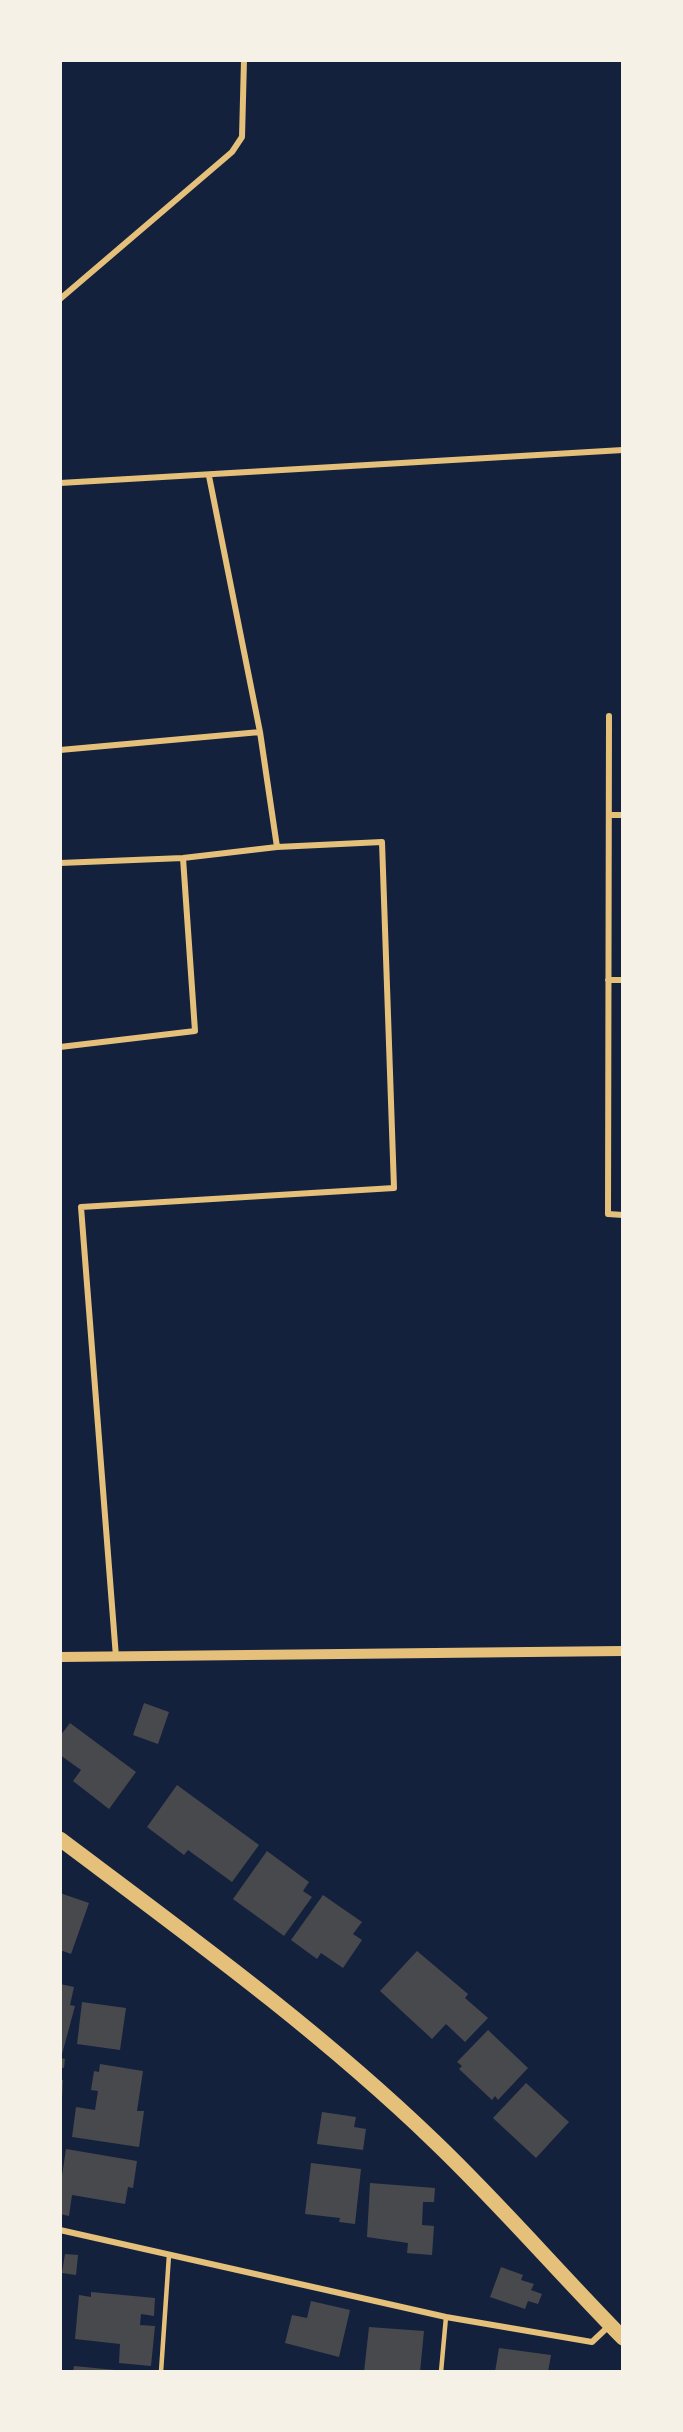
<!DOCTYPE html>
<style>
body{margin:0}
#map{position:relative;width:683px;height:2432px;overflow:hidden;background:#14213d;font-family:"Fira Sans Condensed",sans-serif}
canvas{display:block}
.frame{position:absolute;inset:0;border:62px solid #f6f1e7;pointer-events:none}
</style>
<div id="map">
<canvas width="683" height="2432"></canvas>
<div class="frame"></div>
</div>
<script>
const c = document.querySelector('canvas').getContext('2d');
c.lineJoin = 'round';
function fillPath(path, color) { c.fillStyle = color; c.fill(path, 'evenodd'); }
function trace(path, color, width, dash) { c.strokeStyle = color; c.lineWidth = width; c.lineCap = dash ? 'butt' : 'round'; c.setLineDash(dash || []); c.stroke(path); }
const building = new Path2D(`
 M144,1703L169,1712L158,1744L133,1735Z
 M70,1723L136,1772L109,1809L73,1781L81,1770L60,1755V1736Z
 M177,1785L259,1845L232,1882L188,1850L184,1855L147,1827Z
 M267,1851L309,1882L303,1891L312,1897L284,1936L233,1899Z
 M60,1893L89,1903L71,1954L60,1950Z
 M323,1895L362,1922L353,1934L362,1940L343,1968L321,1953L317,1959L291,1940Z
 M417,1951L468,1994L465,1998L488,2018L465,2042L446,2024L432,2039L380,1991Z
 M60,1984L74,1987L70,2005L75,2006L61,2058L65,2059L64,2068L60,2067Z
 M82,2002L126,2008L120,2050L77,2044Z
 M488,2030L528,2068L498,2100L495,2096L492,2100L459,2069L462,2066L457,2062Z
 M100,2064L143,2071L137,2111H144L139,2147L72,2137L76,2107L95,2110L98,2091L91,2090L94,2071L99,2072Z
 M60,2080H63L62,2098L60,2097Z
 M526,2083L569,2122L536,2158L493,2118Z
 M322,2112L356,2117L354,2127L366,2129L363,2150L317,2144Z
 M66,2149L137,2161L133,2188L128,2187L125,2204L72,2195L69,2216L60,2214V2189Z
 M311,2163L361,2169L355,2224L339,2222L340,2218L305,2214Z
 M370,2183L435,2188L434,2202H423L422,2225L434,2226L432,2255L407,2253L408,2243L367,2237Z
 M65,2254L78,2255L76,2275L62,2273Z
 M501,2267L523,2275L521,2280L534,2284L531,2290L542,2294L538,2304L528,2301L525,2309L490,2297Z
 M91,2292L155,2298L154,2316L141,2314L140,2325L155,2326L151,2366L119,2363L120,2344L75,2339L79,2295L91,2297Z
 M311,2301L350,2310L339,2357L285,2343L292,2315L307,2318Z
 M369,2327L424,2331L420,2372H364Z
 M499,2348L551,2355L548,2372H495Z
 M74,2366L115,2370V2372H73Z`);
const service = new Path2D(`
 M161,2372L169,2255
 M441,2372L446,2317`);
const minor = new Path2D(`
 M60,299L232,152L242,137L244,60
 M60,483L623,450
 M609,716L608,1214L623,1215
 M60,750L260,732
 M609,815H623
 M60,863L183,858L277,847
 M608,980H623
 M60,1047L195,1031L183,858
 M116,1657L81,1207L394,1188L382,842L277,847L260,732L209,476
 M60,2230L446,2317L592,2342L610,2325`);
const tertiary = new Path2D(`
 M60,1657L623,1651`);
const primary = new Path2D(`
 M60,1839C188,1935 319,2030 434,2141C500,2204 559,2273 623,2338`);
fillPath(building, '#48494c');
trace(service, '#e5c07b', 4.5);
trace(minor, '#e5c07b', 6);
trace(tertiary, '#e5c07b', 10);
trace(primary, '#e5c07b', 15);
</script>
